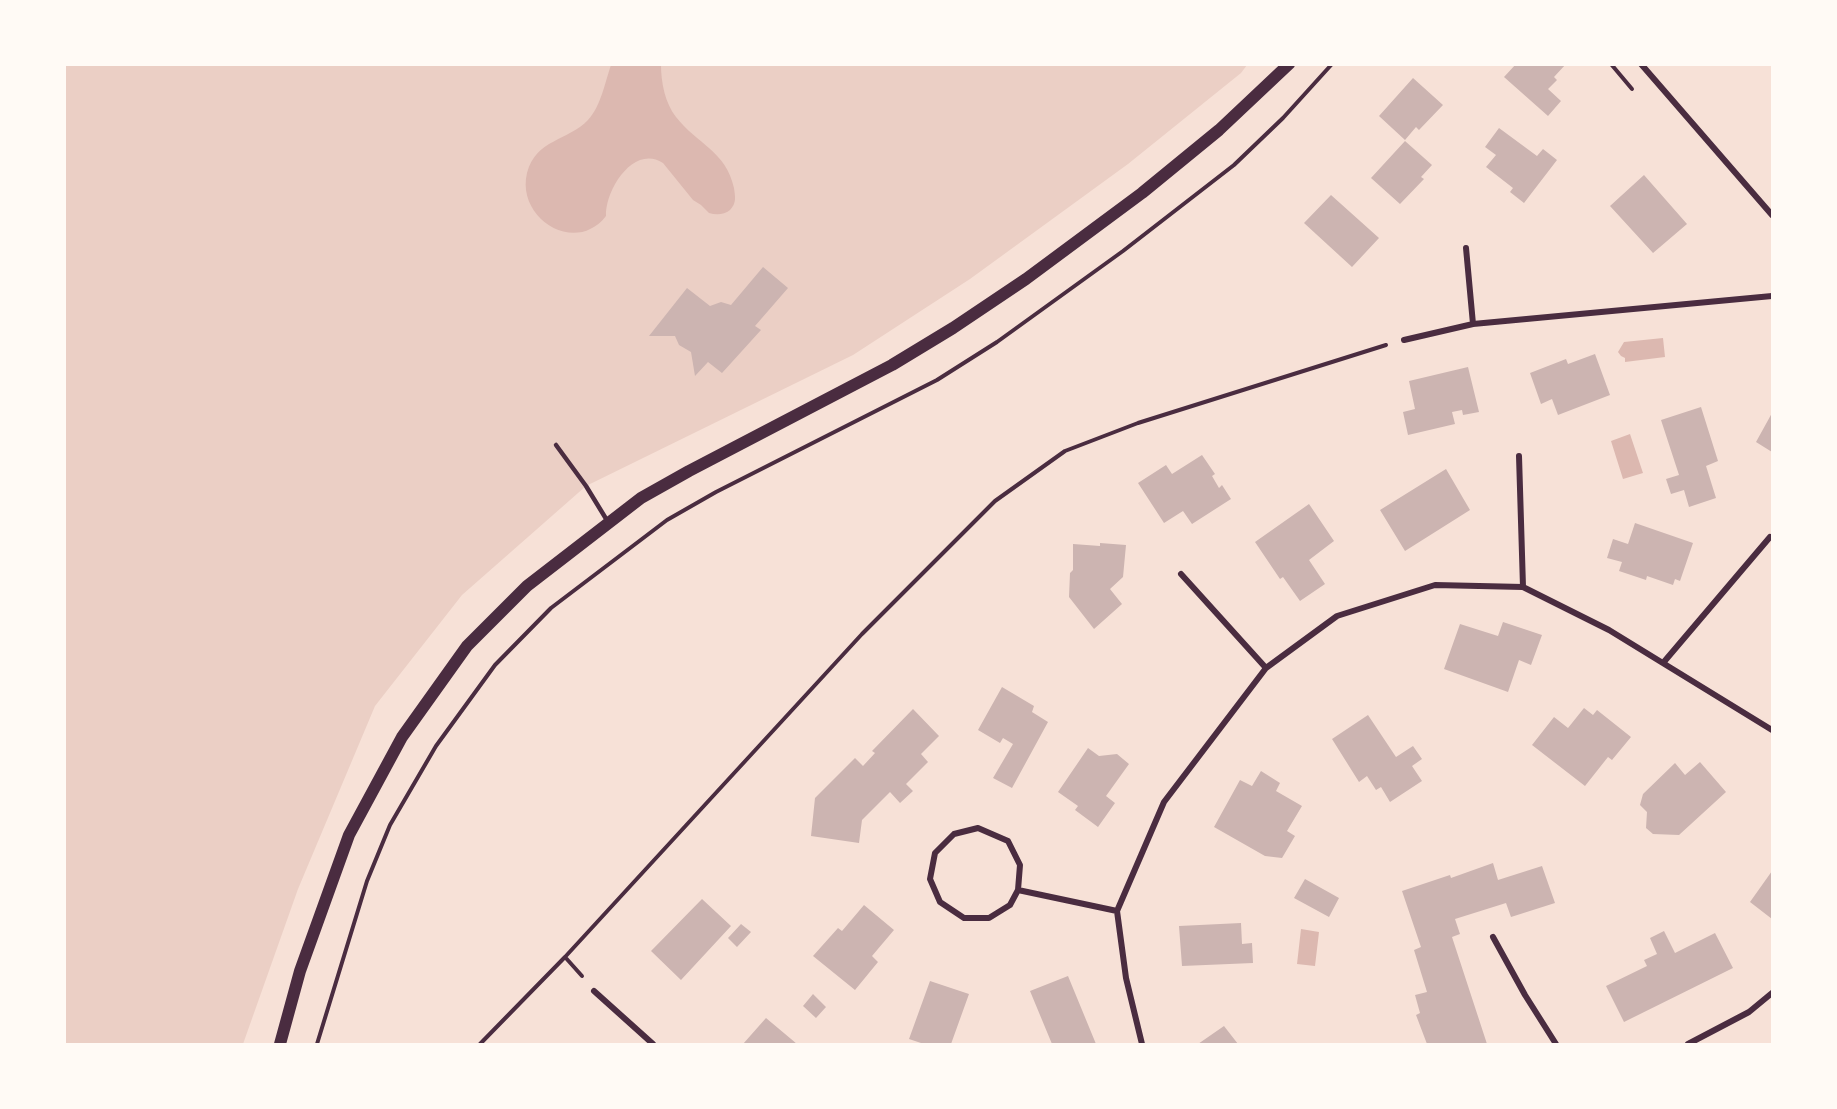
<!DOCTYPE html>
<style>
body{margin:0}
#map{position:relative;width:1837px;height:1109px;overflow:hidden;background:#f7e1d7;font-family:"DM Sans",sans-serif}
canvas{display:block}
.frame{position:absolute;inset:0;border:66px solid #fffaf5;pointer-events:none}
</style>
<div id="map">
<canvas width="1837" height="1109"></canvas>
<div class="frame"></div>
</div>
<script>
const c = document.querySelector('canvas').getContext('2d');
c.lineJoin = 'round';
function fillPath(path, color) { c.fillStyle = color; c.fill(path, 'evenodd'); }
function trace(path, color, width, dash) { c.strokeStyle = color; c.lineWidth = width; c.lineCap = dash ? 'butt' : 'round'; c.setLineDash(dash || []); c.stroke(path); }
const green = new Path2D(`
 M64,65H1247L1241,73L1128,164L970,279L853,355L586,486L462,595L375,706L298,889L243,1044H65Z`);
const water = new Path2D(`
 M611,65H661C661,82 665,103 676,117C697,144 726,151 734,188C735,196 737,203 730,210C724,215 716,215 709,213L701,205L693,200L663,163C633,144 605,191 606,216C575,256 516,218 527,173C536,139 568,141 588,120C601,106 605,82 611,65Z
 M1663,338L1665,357L1625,362V358L1621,356L1618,352L1624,342Z
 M1630,434L1643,473L1623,479L1611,441Z
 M1301,929L1319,932L1315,966L1297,964Z`);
const building = new Path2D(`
 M1516,64H1566L1554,77L1557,80L1548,89L1561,101L1548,116L1504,77Z
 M1413,78L1443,105L1419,130L1416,127L1405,140L1379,116Z
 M1499,128L1537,156L1543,149L1557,160L1524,203L1510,192L1513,188L1486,167L1496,155L1485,147Z
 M1405,141L1432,165L1421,177L1424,179L1400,204L1371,178Z
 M1644,175L1687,224L1653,253L1610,206Z
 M1331,195L1379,238L1352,267L1304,223Z
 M763,267L788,288L755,326L761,330L722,373L708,362L695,376L691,352L679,345L675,336H649L687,288L710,306L721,302L731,305Z
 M1595,354L1610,395L1558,415L1552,399L1541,404L1530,373L1566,359L1568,364Z
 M1468,367L1479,412L1463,415L1462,410L1452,412L1455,424L1408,435L1403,412L1415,409L1409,381Z
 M1701,407L1718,461L1706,466L1716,498L1689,507L1684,490L1671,494L1666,479L1679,475L1661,420Z
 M1772,413V452L1756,442Z
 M1202,455L1215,474L1212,476L1219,488L1222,485L1231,499L1192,524L1183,511L1164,523L1138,483L1166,465L1172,474Z
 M1446,469L1470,510L1405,551L1380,510Z
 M1309,504L1334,541L1309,560L1325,584L1300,601L1283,577L1280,579L1255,542Z
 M1635,523L1693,543L1680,581L1675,579L1673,585L1647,576L1646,580L1619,571L1622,562L1607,558L1613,539L1628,544Z
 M1100,543L1126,545L1123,577L1110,589L1122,604L1094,629L1069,597L1070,573L1073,570V544L1100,546Z
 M1503,622L1542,635L1531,665L1519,660L1508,692L1444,669L1460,624L1498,636Z
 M1002,687L1034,706L1032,712L1048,722L1012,788L993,778L1013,744L1003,738L1000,743L978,730Z
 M1584,708L1593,715L1597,710L1631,737L1612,760L1608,757L1585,786L1532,745L1554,717L1568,728Z
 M913,709L939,736L921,754L928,762L906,784L913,791L900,803L890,792L862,820L859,843L811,836L815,798L855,758L863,766L875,753L872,751Z
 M1368,715L1396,757L1413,746L1422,759L1412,766L1422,781L1390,802L1381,787L1376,790L1367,776L1359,782L1332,739Z
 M1088,748L1099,756L1117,754L1129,764L1106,796L1115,803L1098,827L1075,810L1078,806L1058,792Z
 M1700,762L1726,792L1679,835L1653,834L1646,828L1647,812L1640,805L1643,794L1675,763L1685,775Z
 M1261,771L1280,783L1276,791L1302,806L1287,831L1295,836L1282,858L1265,856L1214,827L1240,780L1252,786Z
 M1493,863L1498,880L1542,866L1555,903L1511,917L1506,903L1455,919L1460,934L1452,937L1487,1044H1427L1416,1015L1420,1013L1415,995L1427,992L1414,950L1421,947L1402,891L1450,875L1451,878Z
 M1772,871V919L1750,902Z
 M1305,879L1339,898L1329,917L1294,898Z
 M702,899L731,926L681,980L651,951Z
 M864,905L894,930L872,956L878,962L855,990L813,956L838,928L842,931Z
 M1241,923L1242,944L1252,943L1253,963L1182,966L1179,926Z
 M741,924L751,932L737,947L728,938Z
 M1664,931L1675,953L1715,933L1733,968L1624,1022L1606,986L1647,966L1644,960L1657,954L1650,938Z
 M1068,976L1096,1044H1052L1030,991Z
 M930,981L969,994L951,1044H924L909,1039Z
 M813,994L826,1007L816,1018L803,1006Z
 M766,1018L797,1044H743Z
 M1224,1026L1238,1044H1198Z`);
const path = new Path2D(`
 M1611,64L1632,89
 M565,957L582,976
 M317,1044L367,881L390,825L436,746L495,665L551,608L667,520L716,492L937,380L997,342L1123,251L1234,165L1283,118L1332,64
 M480,1044L565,957L862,634L995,501L1065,451L1138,423L1386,345`);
const service = new Path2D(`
 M556,445L586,486L608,522`);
const minor = new Path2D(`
 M1641,64L1772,215
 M1466,248L1473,324L1772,296
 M1404,340L1473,324
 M1519,456L1523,587
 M1181,574L1266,668
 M1663,663L1770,537
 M1018,890L1020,865L1008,841L978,828L954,834L935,853L930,879L940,902L964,918H989L1010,905L1018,890L1117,911
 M1493,937L1525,995L1556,1044
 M594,991L653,1044
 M1142,1044L1126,978L1117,911L1164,802L1266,668L1337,616L1435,585L1523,587L1609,630L1772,730
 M1688,1044L1749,1012L1772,993`);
const secondary = new Path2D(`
 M280,1044L300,971L349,835L402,737L467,646L527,586L641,498L689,471L892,365L953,328L1026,279L1142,193L1219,130L1289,64`);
fillPath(green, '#ebcfc5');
fillPath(water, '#dcb8b0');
fillPath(building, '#ccb4b1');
trace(path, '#4a2c40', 4);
trace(service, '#4a2c40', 4.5);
trace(minor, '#4a2c40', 6);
trace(secondary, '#4a2c40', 12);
</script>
